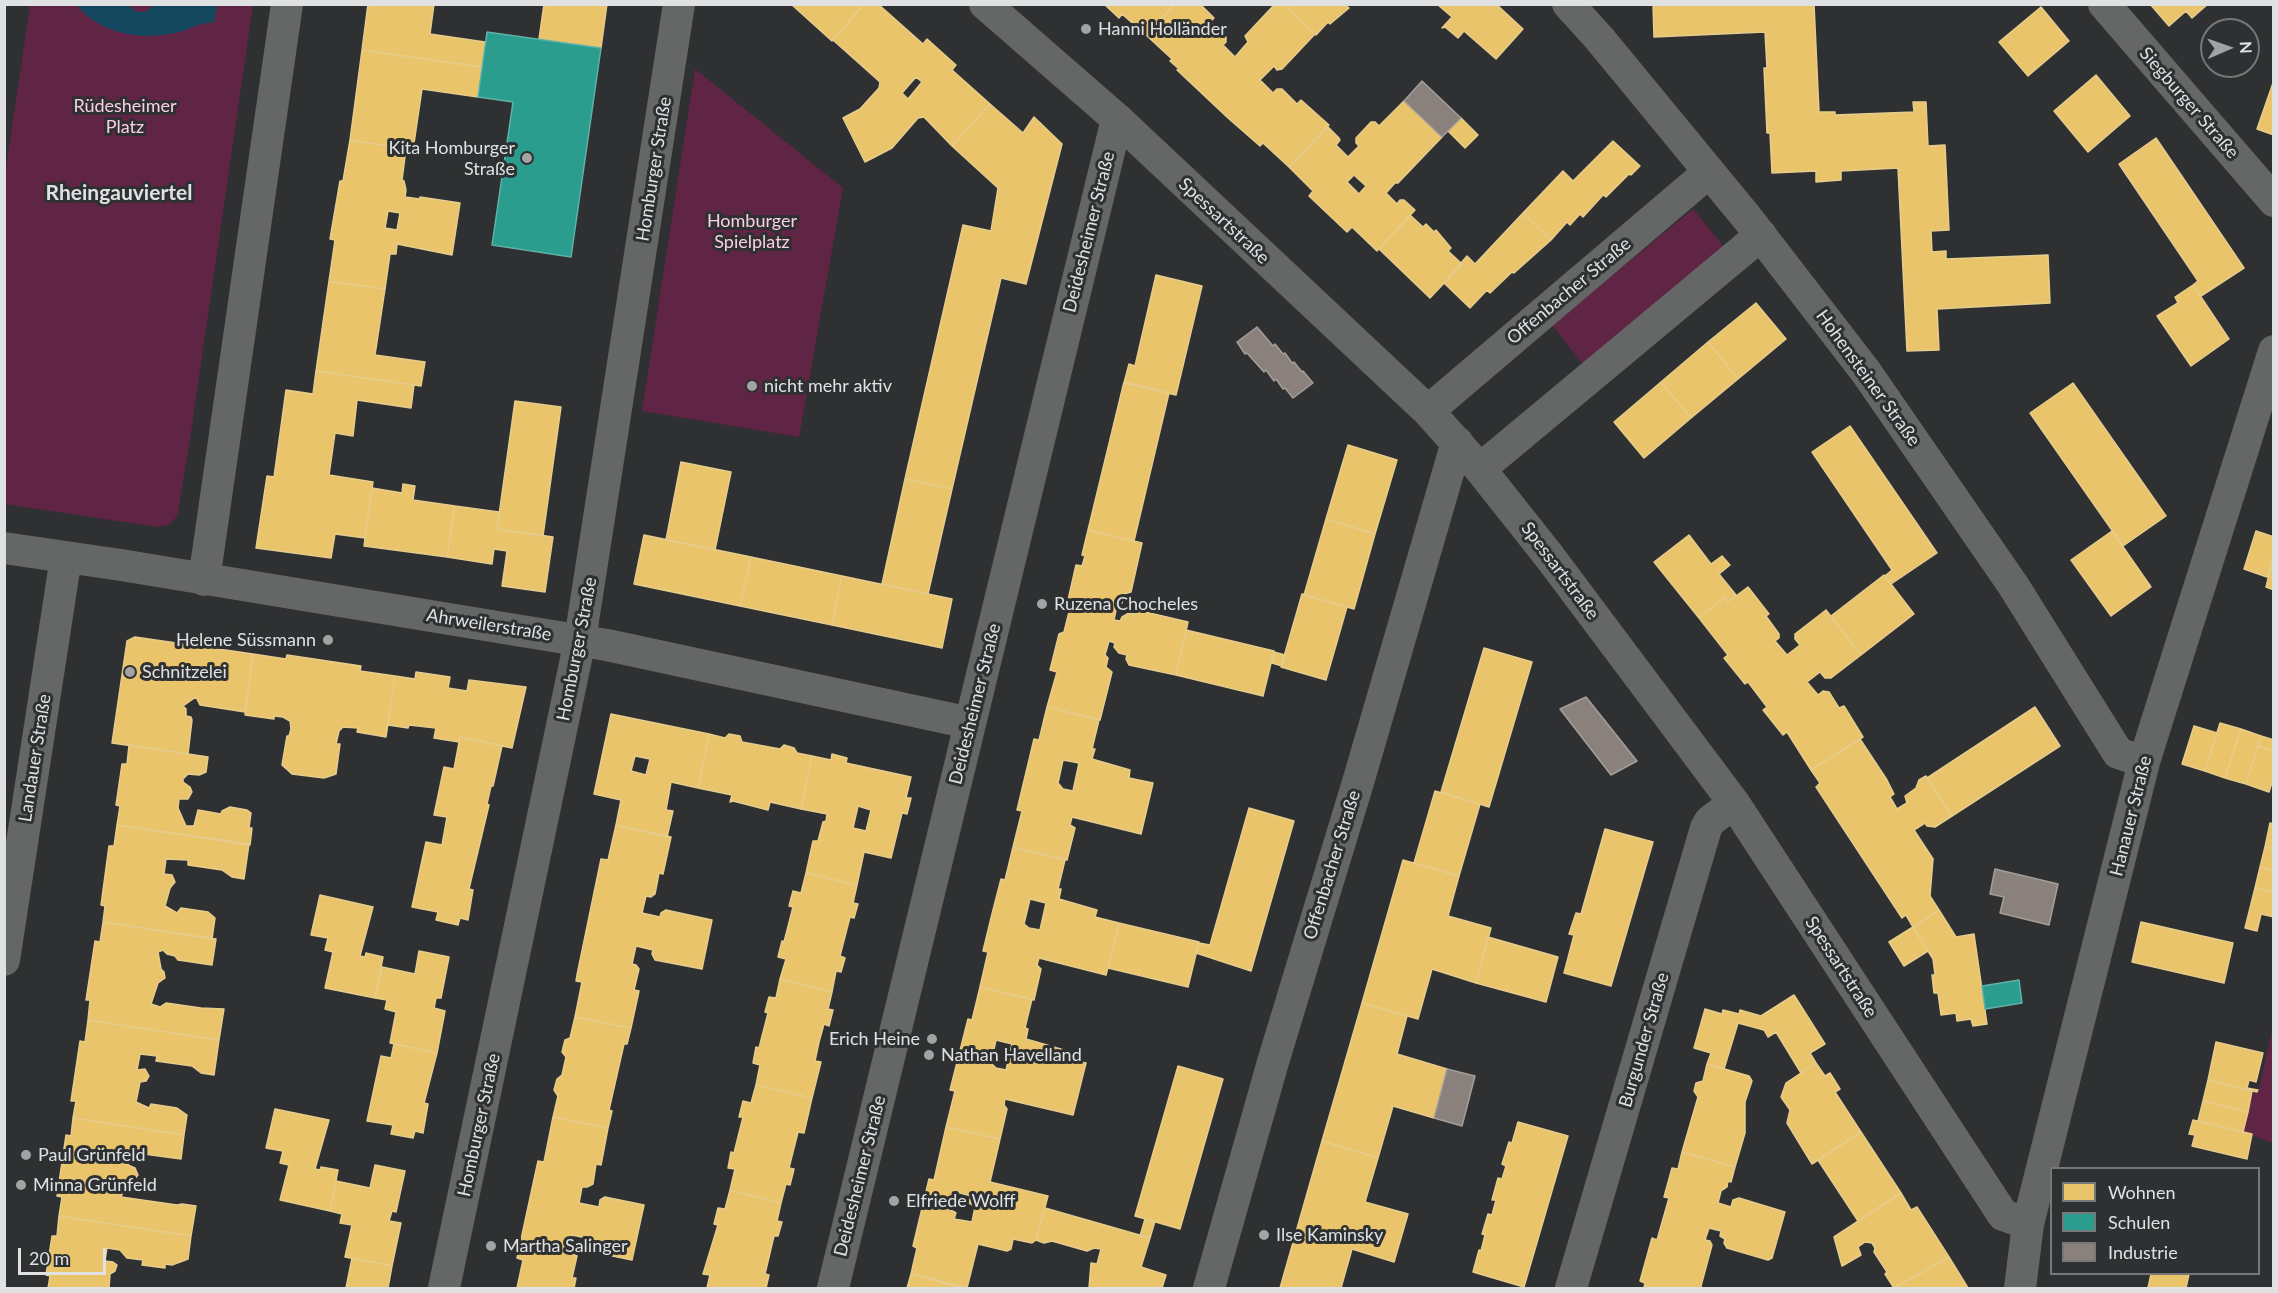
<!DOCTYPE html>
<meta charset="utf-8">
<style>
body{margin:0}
#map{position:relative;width:2278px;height:1293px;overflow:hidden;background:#2f3031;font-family:Lato,sans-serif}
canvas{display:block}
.frame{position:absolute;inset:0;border:6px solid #dfe1e2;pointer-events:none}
.legend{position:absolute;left:2050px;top:1167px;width:210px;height:108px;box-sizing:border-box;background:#2e3032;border:2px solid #757778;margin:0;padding:8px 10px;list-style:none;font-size:18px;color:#dfe1e2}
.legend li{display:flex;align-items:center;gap:12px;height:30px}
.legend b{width:30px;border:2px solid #757778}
.north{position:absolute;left:2200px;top:18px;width:60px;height:60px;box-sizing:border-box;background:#2e3032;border:2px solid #757778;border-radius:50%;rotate:88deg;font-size:16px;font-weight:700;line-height:24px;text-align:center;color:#dfe1e2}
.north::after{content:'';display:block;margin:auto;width:21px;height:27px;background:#a1a3a4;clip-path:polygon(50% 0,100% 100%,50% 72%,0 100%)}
.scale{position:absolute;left:18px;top:1248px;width:88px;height:27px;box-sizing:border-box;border:3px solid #dfe1e2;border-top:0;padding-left:8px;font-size:18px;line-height:21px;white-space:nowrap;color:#dfe1e2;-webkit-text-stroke:4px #2e3032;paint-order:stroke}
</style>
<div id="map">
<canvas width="2278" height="1293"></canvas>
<div class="frame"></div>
<ul class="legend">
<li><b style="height:16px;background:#e9c46a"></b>Wohnen</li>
<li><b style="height:16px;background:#2a9d8f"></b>Schulen</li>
<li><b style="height:16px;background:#8a817c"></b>Industrie</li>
</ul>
<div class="north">N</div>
<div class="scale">20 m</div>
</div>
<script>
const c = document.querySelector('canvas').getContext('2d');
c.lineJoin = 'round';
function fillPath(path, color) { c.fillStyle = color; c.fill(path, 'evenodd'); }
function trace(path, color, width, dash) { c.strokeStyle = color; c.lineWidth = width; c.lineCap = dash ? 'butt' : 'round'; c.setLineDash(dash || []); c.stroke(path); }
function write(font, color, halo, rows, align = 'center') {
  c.font = font + ' Lato,sans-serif'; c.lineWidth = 6; c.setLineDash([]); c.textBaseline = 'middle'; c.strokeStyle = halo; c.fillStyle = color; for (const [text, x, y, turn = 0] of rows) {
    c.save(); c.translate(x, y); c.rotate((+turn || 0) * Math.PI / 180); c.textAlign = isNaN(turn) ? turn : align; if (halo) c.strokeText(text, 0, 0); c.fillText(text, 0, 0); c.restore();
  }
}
const green = new Path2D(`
 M30,5H253L190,439L177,517L168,525L158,527L4,504V181Z
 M695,69L843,188L799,437L642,411Z
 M1693,209L1725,248L1583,364L1552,325Z
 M2273,1027V1143L2243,1132L2252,1091L2258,1092Z`);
const water = new Path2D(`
 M77,5H128L137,12H145L154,5H217L214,23C202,21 191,29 179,32C144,41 100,35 77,5Z`);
const homes = new Path2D(`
 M368,4H434L430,34L485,42L482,67L362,50Z
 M544,4H607L601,48L539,39Z
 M791,4H864L832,41Z
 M864,4H878L923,44L927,39L956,65L952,70L990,104L952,146L924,117L918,118L892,148L865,162L843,118L860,109L879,88L880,82L833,40ZM916,77L922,82L908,99L902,93Z
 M1104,4H1175L1146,35L1122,14L1119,18Z
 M1175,4H1200L1214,18L1210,22L1226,37V42L1223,45L1235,57L1248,42L1245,36L1275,4H1284L1315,34L1282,69L1277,70L1274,66L1260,80L1273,93L1277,89H1282L1297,104L1301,100L1329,125L1289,167L1263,143L1260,146L1228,118L1177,70L1179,69L1170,61L1172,59L1146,35Z
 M1284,4H1348L1347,7L1349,8L1330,24L1328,22L1316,35Z
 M1437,4H1496L1523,29L1496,59L1464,31L1458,38L1445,27L1442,28L1452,17Z
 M1653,4H1814L1819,112H1835V115L1914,112L1913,102H1926L1928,146L1945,145L1949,230L1931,231L1932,252L1946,251V259L2048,255L2050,303L1937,309L1939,350L1907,351L1898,168L1841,171V180L1828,181L1816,182V171L1772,173L1770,133H1767L1764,68H1767L1765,32L1654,37Z
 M2150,4H2208L2192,18L2186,11L2169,26Z
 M2041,7L2069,41L2028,76L1999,42Z
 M362,50L482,67L478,97L422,89L413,150L350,140Z
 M2096,75L2130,116L2088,152L2054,111Z
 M2273,83H2274V135L2257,129Z
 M1404,101L1442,137L1398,183H1395L1386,193L1397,204L1400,200H1404L1415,210L1377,251L1352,227L1347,232L1309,196L1313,191L1289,167L1328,127L1339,138L1340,140L1336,145L1348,157L1359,146L1356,143V138L1371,122H1375L1379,126ZM1354,175L1366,186L1359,194L1347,182Z
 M990,104L1023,133L1034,117L1062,144L1026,284L1001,278L952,489L905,479L963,225L991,231L998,188L952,146Z
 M1461,118L1478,135L1465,148L1448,131Z
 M2156,138L2244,268L2201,296L2193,285L2198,281L2119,164Z
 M350,140L406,149L402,180L404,181L406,190L405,197L420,199V197L460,203L452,255L397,244L396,254H390L385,289L329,281L335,240L330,239L340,181H343ZM388,211L400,213L397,230L385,228Z
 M1613,141L1640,166L1631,175L1629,174L1606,197L1603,195L1583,217L1580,214L1570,225L1567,222L1551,240L1523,213L1563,171L1573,181Z
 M1523,213L1551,240L1514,273L1512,272L1490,293L1487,290L1470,308L1444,283L1467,256L1475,264Z
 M1410,215L1423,227L1426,224L1434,232L1436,230L1451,248L1448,251L1462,264L1430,298L1379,249Z
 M1156,275L1202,286L1176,395L1124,383L1129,364L1135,366Z
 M329,281L385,289L375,355L425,362L421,386L316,371Z
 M2193,285L2229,339L2191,366L2157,316L2178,303L2175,297Z
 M1756,303L1786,339L1738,379L1708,342Z
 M1708,342L1738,379L1691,418L1661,382Z
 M316,371L414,385L411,408L357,400L353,436L335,433L329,475L373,482L365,538L335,534L331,558L256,548L267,476L274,477L286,390L313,394Z
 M1124,382L1169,393L1134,541L1088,530Z
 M1661,382L1691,418L1644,458L1614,422Z
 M2073,383L2166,516L2123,546L2030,413Z
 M515,401L561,407L543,536L497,529Z
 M1850,426L1937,553L1891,584L1885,576L1892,570L1812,452Z
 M1348,445L1397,460L1375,534L1326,519Z
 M681,462L731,472L715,550L666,540Z
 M905,479L952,489L928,594L882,584Z
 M403,484L415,486L413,500L455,506L447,557L364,546L372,488L402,493Z
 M455,506L499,512L497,529L553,537L545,592L502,586L507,551L494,549L492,564L447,557Z
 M1326,519L1375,534L1354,609L1304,595Z
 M1088,530L1142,543L1131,592L1124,594L1122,603L1117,605L1114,620L1120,621L1122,617L1129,613L1136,614L1141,611L1188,622L1176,675L1129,665L1126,659L1127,655L1119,653L1114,647L1115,643L1109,641L1105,655L1108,658L1106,667L1112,672L1100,720L1047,707L1057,672L1050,670L1059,634L1064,632L1071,604L1068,600L1076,565L1082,566L1085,556L1082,555Z
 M2112,531L2151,587L2111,616L2071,560Z
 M2256,531L2274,537V555L2267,577L2244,569Z
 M644,535L751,557L740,606L634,584Z
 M1689,535L1711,564L1722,556L1730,565L1719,574L1736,595L1728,602L1724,597L1699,618L1654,562Z
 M2274,555V590L2266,587Z
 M751,557L842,576L832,625L740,606Z
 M1884,575L1914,614L1861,655L1831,616Z
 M842,576L952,599L942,648L832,625Z
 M1748,587L1769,614L1766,616L1779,634V638L1775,641L1787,655L1800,645L1795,639V634L1826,610L1861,655L1831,678H1825L1820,672L1807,682L1818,695L1823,691L1829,692L1839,708L1844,706L1863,737L1811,770L1787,732L1783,735L1763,710L1767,707L1748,682L1745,684L1724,658L1728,655L1699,618L1724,597L1728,602Z
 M1302,594L1347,607L1326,680L1281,667Z
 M1186,630L1274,651L1263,696L1176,675Z
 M135,637L253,654L245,712L200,705L196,697L183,706L186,709V716L191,717L192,720L188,754L112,743L127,641Z
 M1484,648L1532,662L1489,807L1441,792Z
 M1274,652L1285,655L1282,666L1272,663Z
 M253,654L286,659L287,655L361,666L360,671L395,676L386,737L357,732L358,728L343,727L339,731L336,744H340L336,774L324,778L292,774L282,765L287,736H289L291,729L290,721L283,717L274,716V719L245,715Z
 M416,672L450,677L448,688L467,691L469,680L526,687L512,748L460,737L459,742L434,738L436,728L409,725L408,728L388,725L395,676L415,679Z
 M1047,707L1099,720L1092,749H1095L1092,759L1130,770L1129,778L1153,783L1141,834L1072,817L1070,825L1075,828L1067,860L1013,847L1022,811L1017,810L1034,739L1039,740ZM1063,760L1079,763L1073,791L1063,789L1058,783Z
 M2035,707L2060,746L1952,816L1927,778Z
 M611,714L709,734L698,788L671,782L666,810L673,811L667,837L616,825L621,800L594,794ZM635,756L650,759L646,775L631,771Z
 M2220,723L2241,729L2225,778L2205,771Z
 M2194,726L2217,733L2205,771L2182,764Z
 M2241,729L2261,736L2246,784L2225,778Z
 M709,734L725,738L729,734L740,736L742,742L780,749L784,745L794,748L797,753L812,756L801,809L770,802L768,810L733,801L730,802L732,795L698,788Z
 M2261,736L2274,740V751L2258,746Z
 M460,737L502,746L493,786H491L487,804L489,805L469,889L473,890L468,920L460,918L458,925L436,920L438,912L412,907L426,842L442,845L447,817L434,815L444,767L454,769Z
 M1860,739L1887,780L1894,794L1890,797L1897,809L1907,803L1905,796L1916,788L1919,780L1926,776L1952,816L1935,827L1927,826L1925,823L1914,830L1933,859L1930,896L1939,910L1913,927L1906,915L1902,918L1816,787L1820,783L1811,770Z
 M129,745L208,757L206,772L199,775L188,774L183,779V782L190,787L192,792L188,799H179L178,808L186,826H194L198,810L221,814L222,811L230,807L247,810L251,813L249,828H252L250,845L117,825L120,806L116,805L122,764H127Z
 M2258,746L2274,751V776L2269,792L2246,784Z
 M832,754L847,758L846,763L911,777L906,798H911L907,814L902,813L891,858L864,852L857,885L806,873L813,841H818L823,822L826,821L827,814L801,809L812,756L831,760ZM858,806L871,810L866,831L853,828Z
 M1435,791L1480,804L1459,876L1414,863Z
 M1249,808L1294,821L1251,971L1196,953L1199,943L1210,945Z
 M2270,823L2274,824V849L2265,847Z
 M117,825L249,844L244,879L232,877L222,870L188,865V860L166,859L164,874L172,875L175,882L170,888L165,906L177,913L181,908L208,912L215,918L212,939L103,922L105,906L101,905L109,846H114Z
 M616,825L671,837L663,874L659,873L655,894L651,897L646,896L642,913L660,917L661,913L666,910L712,920L702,969L655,960L652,954L653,950L636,946L632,964L636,965L639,969L634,990L639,991L631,1028L575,1017L582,982L576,981L577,975L601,859L608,860Z
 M1605,829L1653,842L1611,986L1564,973L1574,935L1569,934L1576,913L1581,914Z
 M1013,847L1065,860L1058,889H1061L1059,899L1097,910L1095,917L1119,923L1106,975L1039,958L1037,965L1041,969L1034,1000L980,987L988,952L983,951L992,914L1001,879L1005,880ZM1030,899L1046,903L1040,930L1029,928L1024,924Z
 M2265,847L2274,849V871L2260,867Z
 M1403,860L1459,876L1448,916L1491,928L1476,983L1432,969L1418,1019L1362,1003Z
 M2260,867L2274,871V892L2255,888Z
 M806,873L857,885L853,903L858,904L854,918L850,917L840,956L845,958L841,972L836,971L832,992L780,979L786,959L778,957L782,941L784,942L793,907L789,906L793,891L801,893Z
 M2255,888L2274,892V917L2261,914L2257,931L2245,928Z
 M320,895L373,907L360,956L365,957L366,953L383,957L375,998L325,988L333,952L325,950L328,938L311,935Z
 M1939,910L1956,937L1974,934L1987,1024L1973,1026L1971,1019L1957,1021L1956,1013L1941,1015L1938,993H1934L1932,975H1935L1933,959L1913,927Z
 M103,922L216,939L212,965L178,960L175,956L167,954L163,950L158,952L161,969L164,972L165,978L158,983L151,1004L160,1007L166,1003L201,1008L224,1009L219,1040L88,1020L90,1000H86L95,941L100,942Z
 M2141,922L2233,943L2224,983L2132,962Z
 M1119,923L1199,942L1188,987L1108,968Z
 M1913,927L1928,951L1904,966L1889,942Z
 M1488,937L1558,957L1546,1002L1476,983Z
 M419,951L449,957L441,998H436L434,1008L445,1011L437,1053L390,1043L396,1012L385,1009L387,1000L375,998L382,967L415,974Z
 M780,979L832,992L828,1009L833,1010L829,1026L824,1024L819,1042L815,1061L821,1062L812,1098L756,1085L760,1065L753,1063L756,1047L759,1048L768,1013L765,1012L769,997L776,998Z
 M980,987L1032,999L1025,1028L1028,1029L1026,1039L1064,1050L1062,1057L1086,1063L1073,1115L1005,1099L1004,1105L1007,1109L1000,1139L946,1127L955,1091L950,1090L968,1019L972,1020ZM996,1040L1012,1044L1006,1070L996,1068L991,1063Z
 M1794,995L1825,1044L1810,1053L1816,1063L1801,1073L1776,1032L1768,1037L1764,1030L1738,1023L1724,1069L1707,1064L1711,1053L1694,1048L1705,1009L1722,1014L1723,1010L1739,1014L1740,1010L1761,1016Z
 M1362,1003L1407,1016L1397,1054L1447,1069L1434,1118L1393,1106L1378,1158L1322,1141Z
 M575,1017L631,1028L627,1044H624L609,1110L612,1111L608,1128L553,1117L558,1096L554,1090L557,1079L562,1075L566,1057L562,1052L565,1040L570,1038Z
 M88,1020L219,1040L214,1075L201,1073L192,1066L156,1061L157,1056L140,1054L137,1070L145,1069L149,1076L146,1081L140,1082L136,1102L149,1108L151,1104L177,1108L187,1115L184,1135L73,1118L76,1101H71L80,1041L85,1042Z
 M2216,1042L2263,1053L2256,1082L2249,1080L2247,1088L2258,1090L2257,1092L2208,1080Z
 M394,1044L437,1053L424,1103L428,1104L423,1133L415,1131L413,1138L391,1134L393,1125L367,1121L381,1056L391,1058Z
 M1816,1063L1825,1076L1830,1073L1840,1089L1835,1092L1861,1132L1812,1164L1787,1123L1790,1110L1781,1097L1786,1083Z
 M1707,1064L1749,1076L1752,1081L1745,1102V1133L1735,1167L1682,1152L1698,1097L1694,1091L1696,1083L1703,1081Z
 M1178,1066L1223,1079L1180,1229L1135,1216Z
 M2208,1080L2252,1091L2248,1112L2203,1101Z
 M756,1085L812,1098L804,1133L798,1132L789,1168L794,1169L790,1185L786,1184L781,1203L730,1190L735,1169L728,1168L731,1152L734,1153L743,1117H739L743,1101L751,1103Z
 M2203,1101L2248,1112L2243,1132L2198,1121Z
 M275,1109L329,1120L315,1169L320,1170L321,1167L338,1170L330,1211L280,1200L289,1165L280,1163L283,1151L266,1148Z
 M553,1117L608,1128L601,1165L596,1164L593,1184L587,1187H582L579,1203L599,1207L600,1200L605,1197L644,1205L632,1260L593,1252L590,1248L591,1239L572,1235L569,1252L577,1256L572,1278H576L574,1288H517L523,1260L517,1258L538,1161L544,1162Z
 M73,1118L184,1135L181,1159L129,1152L128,1165L135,1168L138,1175L132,1182H127L121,1197L177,1205L182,1204L196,1206L191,1236L59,1216L62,1197L57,1196L66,1135L71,1136Z
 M2193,1120L2252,1134L2247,1159L2192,1146L2195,1135L2189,1134Z
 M1518,1122L1568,1136L1524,1287L1473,1272L1479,1250L1481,1251L1485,1235L1482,1234L1488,1214L1492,1215L1496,1200H1492L1498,1178L1502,1179L1506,1166L1502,1164L1509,1142L1512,1143Z
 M946,1127L1000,1139L990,1182L1048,1196L1036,1240L1032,1243L1013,1239L1011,1249L1007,1251L978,1244L967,1288L911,1274L917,1248L913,1246L929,1179L934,1180ZM953,1191L971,1196L969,1203L975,1207L972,1222L954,1219L956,1213L949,1209Z
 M1861,1132L1901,1193L1858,1221L1818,1160Z
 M1322,1141L1378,1158L1365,1202L1408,1214L1394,1262L1352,1249L1341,1288H1280Z
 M1682,1152L1735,1167L1731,1182L1728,1181L1727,1187L1721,1191L1718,1203L1731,1207L1733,1200L1739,1198L1785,1212L1772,1258L1768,1260L1727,1248L1724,1243L1725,1239L1720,1236L1721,1231L1709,1228L1705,1240L1710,1241L1712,1245L1701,1286L1702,1288H1644L1645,1283L1640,1281L1652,1238L1657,1240L1669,1198L1664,1197L1672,1168L1678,1169Z
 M375,1165L405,1171L396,1212L392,1211L389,1221L401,1223L392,1266L345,1257L352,1225L340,1223L342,1214L330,1211L336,1181L370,1188Z
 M730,1190L781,1203L777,1221L782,1222L778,1236H774L765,1274L769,1275L766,1288H707L710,1275L703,1274L718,1225L714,1224L718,1208L725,1209Z
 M1901,1193L1911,1210L1917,1207L1949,1257L1894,1288L1885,1274L1887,1272L1874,1252L1875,1248L1872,1243L1865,1242L1858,1247L1861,1255L1842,1266L1834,1237Z
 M1045,1208L1150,1238L1141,1267L1166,1275L1162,1288H1089L1091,1263L1097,1264L1101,1249L1094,1248L1087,1251L1052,1241L1044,1243L1036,1240Z
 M59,1216L191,1236L188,1259L172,1265L165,1264V1268L142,1265L143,1260L127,1258L120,1250L107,1248L105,1261L113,1262L117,1265L115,1271L110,1274L109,1288H48L50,1276L46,1275L52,1236H57Z
 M1145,1219L1155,1221L1150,1238L1140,1236Z
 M1949,1257L1968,1288H1894Z
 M352,1258L392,1266L388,1288H346Z
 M911,1274L939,1280L938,1282L966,1288H907Z
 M2151,1274H2189L2186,1288H2148Z`);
const schools = new Path2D(`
 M487,32L601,48L571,257L492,245L513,102L478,97Z
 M2019,980L2022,1003L1985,1009L1982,986Z`);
const industry = new Path2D(`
 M1422,81L1461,118L1442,137L1404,101Z
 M1257,327L1273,346L1275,344L1283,354L1285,353L1292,363L1294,362L1302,372L1303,371L1313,383L1293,398L1285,388L1283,389L1276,379L1274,381L1266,370L1264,372L1247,353L1245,354L1237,342Z
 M1586,697L1637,761L1611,775L1560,709Z
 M1995,869L2058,884L2049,925L2000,913L2004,897L1990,894Z
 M1447,1069L1475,1076L1462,1126L1434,1118Z`);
const minor = new Path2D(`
 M985,4L1117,119L1428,411L1480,469L1549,556L1734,803L2003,1215L2028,1224
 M1568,4L1599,38L1748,219L1866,372L2013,585L2118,753L2144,762
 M2104,4L2274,201
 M1428,411L1709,172
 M1480,469L1761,235
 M4,548L121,565L607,645L970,723
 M204,580L287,4
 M4,960L66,557
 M444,1288L580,640L679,4
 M833,1288L1117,119
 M1209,1288L1273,1062L1359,779L1457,442
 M1571,1288L1706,828L1710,821L1734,803
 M2020,1288L2028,1224L2144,762L2274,351`);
const markers = [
 [1086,29,6,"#a1a3a4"],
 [527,158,6,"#a1a3a4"],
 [752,386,6,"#a1a3a4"],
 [1042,604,6,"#a1a3a4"],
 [328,640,6,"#a1a3a4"],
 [130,672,6,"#a1a3a4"],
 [932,1039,6,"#a1a3a4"],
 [929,1055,6,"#a1a3a4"],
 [26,1155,6,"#a1a3a4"],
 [21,1185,6,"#a1a3a4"],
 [894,1201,6,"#a1a3a4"],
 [1264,1235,6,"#a1a3a4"],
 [491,1246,6,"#a1a3a4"]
];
const poiNames = [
 ["Hanni Holländer",1098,29],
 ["Kita Homburger",515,148,"right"],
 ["Straße",515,169,"right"],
 ["nicht mehr aktiv",764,386],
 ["Ruzena Chocheles",1054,604],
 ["Helene Süssmann",316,640,"right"],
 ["Schnitzelei",142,672],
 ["Erich Heine",920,1039,"right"],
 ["Nathan Havelland",941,1055],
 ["Paul Grünfeld",38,1155],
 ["Minna Grünfeld",33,1185],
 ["Elfriede Wolff",906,1201],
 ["Ilse Kaminsky",1276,1235],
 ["Martha Salinger",503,1246]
];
const streetNames = [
 ["Siegburger Straße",2189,103,49],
 ["Homburger Straße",654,169,-81],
 ["Spessartstraße",1224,221,43],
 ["Deidesheimer Straße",1089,232,-76],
 ["Offenbacher Straße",1569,291,-40],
 ["Hohensteiner Straße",1868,378,54],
 ["Spessartstraße",1560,571,53],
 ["Ahrweilerstraße",489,625,9],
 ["Homburger Straße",577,649,-79],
 ["Deidesheimer Straße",975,704,-76],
 ["Landauer Straße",35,758,-81],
 ["Hanauer Straße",2131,816,-76],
 ["Offenbacher Straße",1332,865,-73],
 ["Spessartstraße",1841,967,57],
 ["Burgunder Straße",1644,1040,-74],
 ["Homburger Straße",479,1125,-78],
 ["Deidesheimer Straße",860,1176,-76]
];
const parkNames = [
 ["Rüdesheimer",125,106],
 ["Platz",125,127],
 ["Homburger",752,221],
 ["Spielplatz",752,242]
];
const quarterNames = [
 ["Rheingauviertel",119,193]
];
fillPath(green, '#602444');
fillPath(water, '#13475d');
fillPath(homes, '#e9c46a');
trace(homes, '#e6cd8e', 1.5);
fillPath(schools, '#2a9d8f');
trace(schools, '#60b1a8', 1.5);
fillPath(industry, '#8a817c');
trace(industry, '#a49e9b', 1.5);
trace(minor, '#656666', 32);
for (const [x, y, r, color] of markers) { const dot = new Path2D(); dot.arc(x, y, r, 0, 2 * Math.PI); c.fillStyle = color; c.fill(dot); trace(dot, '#2e3032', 2); }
write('18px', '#dfe1e2', '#2e3032', poiNames, 'left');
write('18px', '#dfe1e2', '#2e3032', streetNames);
write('18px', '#fccee1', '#2e3032', parkNames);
write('bold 21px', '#dfe1e2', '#2e3032', quarterNames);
</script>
